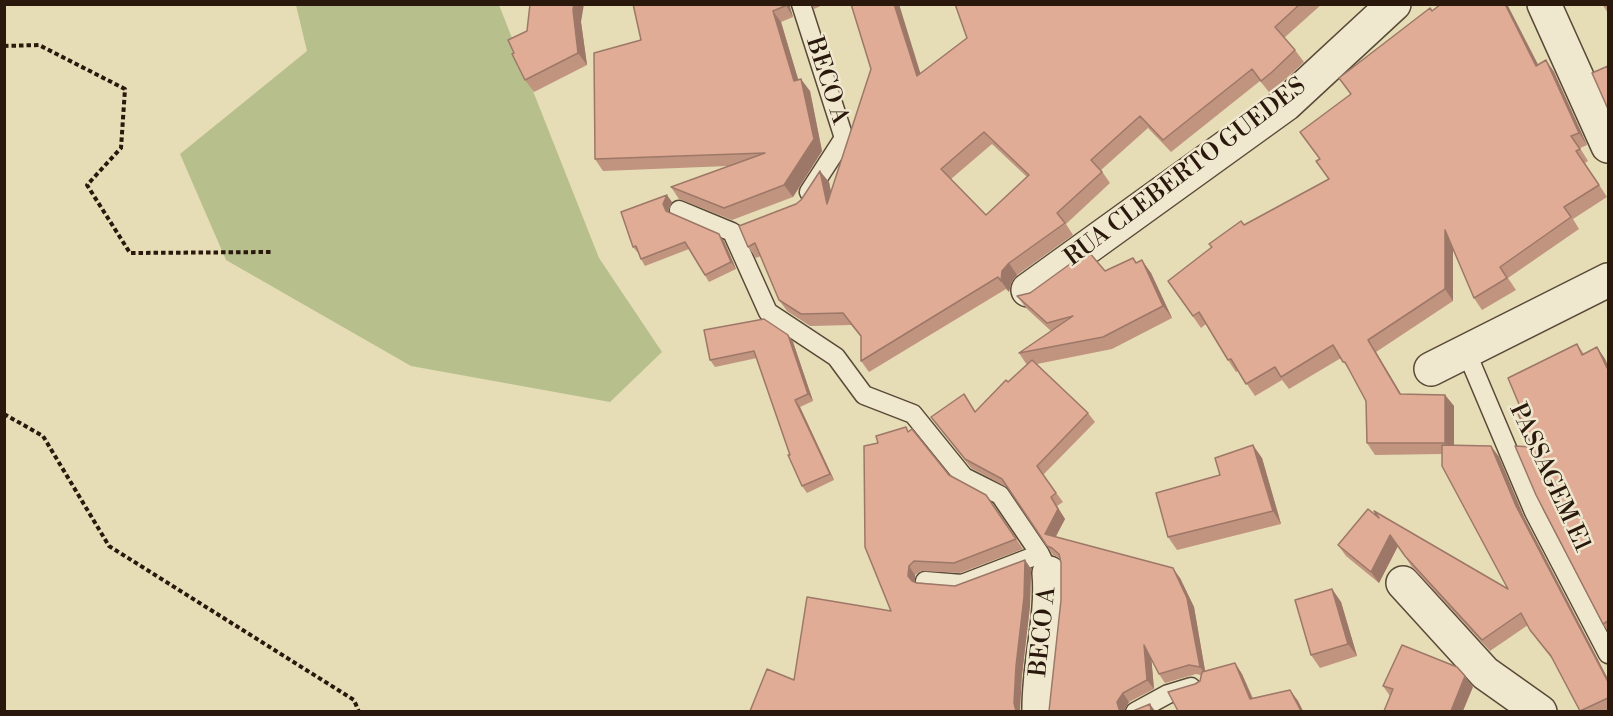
<!DOCTYPE html>
<style>
body{margin:0}
#map{position:relative;width:1613px;height:716px;overflow:hidden;background:#e6dcb5;font-family:"Libre Bodoni",serif}
canvas{display:block}
.frame{position:absolute;inset:0;border:6px solid #2a180d;pointer-events:none}
</style>
<div id="map">
<canvas width="1613" height="716"></canvas>
<div class="frame"></div>
</div>
<script>
const c = document.querySelector('canvas').getContext('2d');
c.lineJoin = 'round';
function fillPath(path, color) { c.fillStyle = color; c.fill(path, 'evenodd'); }
function trace(path, color, width, dash) { c.strokeStyle = color; c.lineWidth = width; c.lineCap = dash ? 'butt' : 'round'; c.setLineDash(dash || []); c.stroke(path); }
function write(font, color, halo, rows, align = 'center') {
  c.font = font + ' "Libre Bodoni",serif'; c.lineWidth = 5; c.setLineDash([]); c.textBaseline = 'middle'; c.strokeStyle = halo; c.fillStyle = color; for (const [text, x, y, turn = 0] of rows) {
    c.save(); c.translate(x, y); c.rotate((+turn || 0) * Math.PI / 180); c.textAlign = isNaN(turn) ? turn : align; if (halo) c.strokeText(text, 0, 0); c.fillText(text, 0, 0); c.restore();
  }
}
const green = new Path2D(`
 M296,5H499L599,258L662,352L610,402L411,366L226,260L180,154L307,51Z`);
const path = new Path2D(`
 M4,46L39,45L125,89L121,148L87,185L130,253L273,252
 M4,414L43,436L109,546L354,700L359,712`);
const service = new Path2D(`
 M801,4L844,138L809,192
 M679,210L732,232
 M732,232L768,312L836,357L864,395L913,414L964,477L1000,495L1040,554L1049,573
 M1466,351L1534,512L1608,654
 M925,581L962,584L1040,554
 M1135,712L1168,694L1191,687`);
const minor = new Path2D(`
 M1544,4L1608,146
 M1028,290L1286,104L1394,4
 M1431,369L1608,280
 M1403,583L1485,673L1540,712
 M1039,712C1038,665 1053,619 1049,573`);
const wall = new Path2D(`
 M633,4H791L790,7L793,17L781,22L798,80L810,91L822,151L793,197L732,220L679,199L671,187L728,166L603,171L595,159L641,40Z
 M811,4H825L814,9Z
 M955,4H1322L1284,38L1295,50L1304,62L1280,84L1269,92L1260,81L1171,152L1148,128L1101,170L1110,183L1066,224L1073,235L1017,275L1011,283L1009,292L1006,289L869,372L861,361V337L851,325L810,326L787,311L779,300L761,256L756,258L748,247L796,204L829,182L831,193L871,69L921,74L967,38ZM992,144L1027,177L986,215L951,179Z
 M1602,4H1608V13Z
 M1432,11L1538,65L1546,60L1554,72L1587,145L1580,148L1588,161L1585,163L1607,197L1573,219L1579,229L1508,278L1516,290L1482,310L1474,298L1453,249V301L1376,352L1401,394L1445,395L1454,406V445L1491,446L1499,457L1524,517L1608,679V711H1580L1553,660L1538,641L1528,625L1490,651L1412,567L1398,546L1379,583L1346,556L1338,545L1379,518L1508,589L1442,454L1375,455L1367,443L1366,401L1351,373L1341,358L1289,389L1282,380L1255,396L1238,371L1236,372L1228,360L1206,324L1201,328L1168,281L1244,225L1329,179L1320,159L1350,94Z
 M581,22L587,65L534,92L525,80L514,53L527,31Z
 M672,202L668,212L724,241L736,269L709,282L689,249L645,266L641,259L638,253L633,247Z
 M1137,263L1151,273L1172,318L1112,349L1037,364L1088,413L1095,422L1043,475L1063,502L1057,506L1065,519L1055,537L1180,578L1194,607L1205,671L1235,663L1242,674L1253,698L1290,690L1298,701L1303,711H1178L1195,684L1200,681L1201,675L1196,674L1165,683L1159,674L1151,658L1154,689L1129,702L1124,711L1061,600V563L1060,558L1058,557L1053,555L1008,488L971,468L931,417L976,412L1027,365L1019,353L1051,331L1026,308L1017,296Z
 M788,335L793,342L813,401L800,407L834,480L807,493L802,486L790,455L757,358L715,367L710,360Z
 M1577,344L1584,354L1597,347L1605,359L1608,366V632L1603,624L1521,409Z
 M909,431L949,475L986,495L1023,549L960,573L921,571L915,575V582L955,586L1025,560L1031,569L1030,606L1022,675L794,680L891,611L878,443Z
 M1262,458L1281,524L1177,550L1168,537L1220,475Z
 M1332,589L1341,602L1357,656L1320,668L1311,655Z
 M1383,686L1473,687L1390,696Z`);
const shadedWall = new Path2D(`
 M574,4H584L581,22L587,65L578,53L573,10Z
 M785,4H791L790,7L793,17Z
 M894,4H899L925,88L917,76Z
 M1505,4H1507L1545,78L1536,66Z
 M773,11L781,22L802,92L794,81Z
 M1546,60L1554,72L1587,145L1579,133Z
 M801,79L810,91L822,151L793,197L784,185Z
 M820,171L829,182L836,216L827,204Z
 M667,195L672,202L668,211L670,217L666,211L663,204Z
 M1445,230L1453,242V301L1445,289Z
 M719,234L724,241L736,269L731,262Z
 M1142,260L1151,273L1172,318L1163,306Z
 M1009,263L1017,275L1011,283L1009,292L1001,281L1002,271Z
 M788,335L793,342L813,401L808,394Z
 M1368,340L1376,352L1408,406L1400,394Z
 M1597,347L1605,359L1608,366V371Z
 M1445,395L1454,406V454L1445,443Z
 M795,400L800,407L834,480L830,474Z
 M1253,445L1262,458L1281,524L1273,511Z
 M1491,446L1499,457L1524,517L1608,679V682L1516,506Z
 M1051,497L1065,519L1052,544L1045,534Z
 M1390,535L1398,546L1379,583L1371,572Z
 M1025,560L1031,569L1030,606L1022,675L1020,711H1016L1014,703L1016,666Z
 M909,566L915,575V585L908,576Z
 M1173,568L1180,578L1194,607L1206,676L1200,667Z
 M1332,589L1341,602L1357,656L1348,644Z
 M1144,645L1151,654L1154,689L1147,680Z
 M1235,663L1242,674L1257,710L1250,699Z
 M1465,676L1473,687L1463,711H1451Z
 M1290,690L1298,701L1303,711H1301Z
 M1123,693L1129,702L1124,711L1119,709L1117,702Z
 M1150,704L1155,711H1151Z`);
const building = new Path2D(`
 M530,4H574L573,10L578,53L525,80L512,54L514,53L508,40L527,31Z
 M633,4H785V6L773,11L794,81L801,79L814,139L784,185L724,208L671,187L765,153L595,159L594,53L641,40Z
 M851,4H894L917,76L967,38L955,4H1300L1275,27L1295,50L1272,72L1261,81L1252,69L1163,140L1140,116L1091,160L1102,172L1057,213L1065,223L1009,263L1002,271L1001,281L998,277L861,361V336L843,313L801,314L779,300L755,243L748,247L739,226L796,204L801,200L820,171L827,204L871,69ZM984,132L1029,175L986,215L941,169Z
 M1441,4H1505L1536,66L1546,60L1579,133L1571,136L1580,149L1576,151L1599,185L1564,207L1571,217L1500,267L1507,278L1474,298L1445,230V289L1368,340L1400,394L1445,395V443H1367L1366,401L1345,362H1343L1333,345L1281,377L1275,367L1246,384L1231,359L1228,360L1199,312L1193,316L1168,281L1212,247L1209,244L1241,221L1244,225L1329,179L1316,161L1320,159L1300,132L1351,94L1339,78L1430,8L1432,11Z
 M1608,66V109L1592,73Z
 M667,195L663,204L666,211L719,234L731,262L705,275L685,242L641,259L636,246L633,247L621,212Z
 M1088,251L1105,271L1133,258L1136,263L1142,260L1163,306L1103,337L1019,353L1073,316L1047,323L1017,296L1030,293Z
 M764,319L788,335L808,394L795,400L830,474L802,486L788,455H790L754,351L710,360L704,330Z
 M1577,344L1582,355L1597,347L1607,368H1608V621L1603,624L1536,495L1515,446L1532,447L1517,411L1521,409L1508,378Z
 M1032,360L1088,413L1037,466L1056,493L1051,497L1058,509L1045,534L1173,568L1187,598L1200,667L1189,665L1159,674L1144,645L1147,680L1123,693L1117,702L1119,709L1124,711H1049L1061,600V563L1059,554L1052,548L1047,546L1002,479L965,459L931,417L964,394L975,412L1006,380L1008,382Z
 M906,427L908,432L912,429L949,475L986,495L1016,539L954,563L914,561L909,566L908,576L912,581L917,583L955,586L1025,560L1024,597L1016,666L1014,703L1016,711H750L767,669L794,680L807,597L891,611L865,547L864,446L878,443L876,436Z
 M1253,445L1273,511L1168,537L1156,493L1220,475L1215,458Z
 M1442,445L1491,446L1516,506L1608,682V698L1580,711L1551,656L1530,630L1521,613L1482,640L1405,556L1390,535L1371,572L1338,545L1368,509L1379,518L1374,511L1508,589L1442,466Z
 M1332,589L1348,644L1311,655L1295,600Z
 M1402,645L1457,667L1465,676L1451,711H1384L1393,689L1383,686Z
 M1235,663L1250,699L1290,690L1301,711H1178L1168,692L1195,684L1200,681L1202,672Z
 M1150,704L1151,711H1133Z`);
const streetNames = [
 ["BECO A",826,81,72],
 ["RUA CLEBERTO GUEDES",1186,173,-37],
 ["PASSAGEM E1",1549,478,65],
 ["BECO A",1044,632,-84]
];
fillPath(green, '#b7c08c');
trace(service, '#594937', 21);
trace(minor, '#594937', 36);
trace(path, '#2a180d', 4, [4.5, 3]);
trace(service, '#efe8cf', 18);
trace(minor, '#efe8cf', 33);
fillPath(wall, '#c19480');
fillPath(shadedWall, '#9d7868');
fillPath(building, '#e0ac95');
trace(building, '#9d7868', 1.5);
write('24px', '#2a180d', '#efe8cf', streetNames);
</script>
